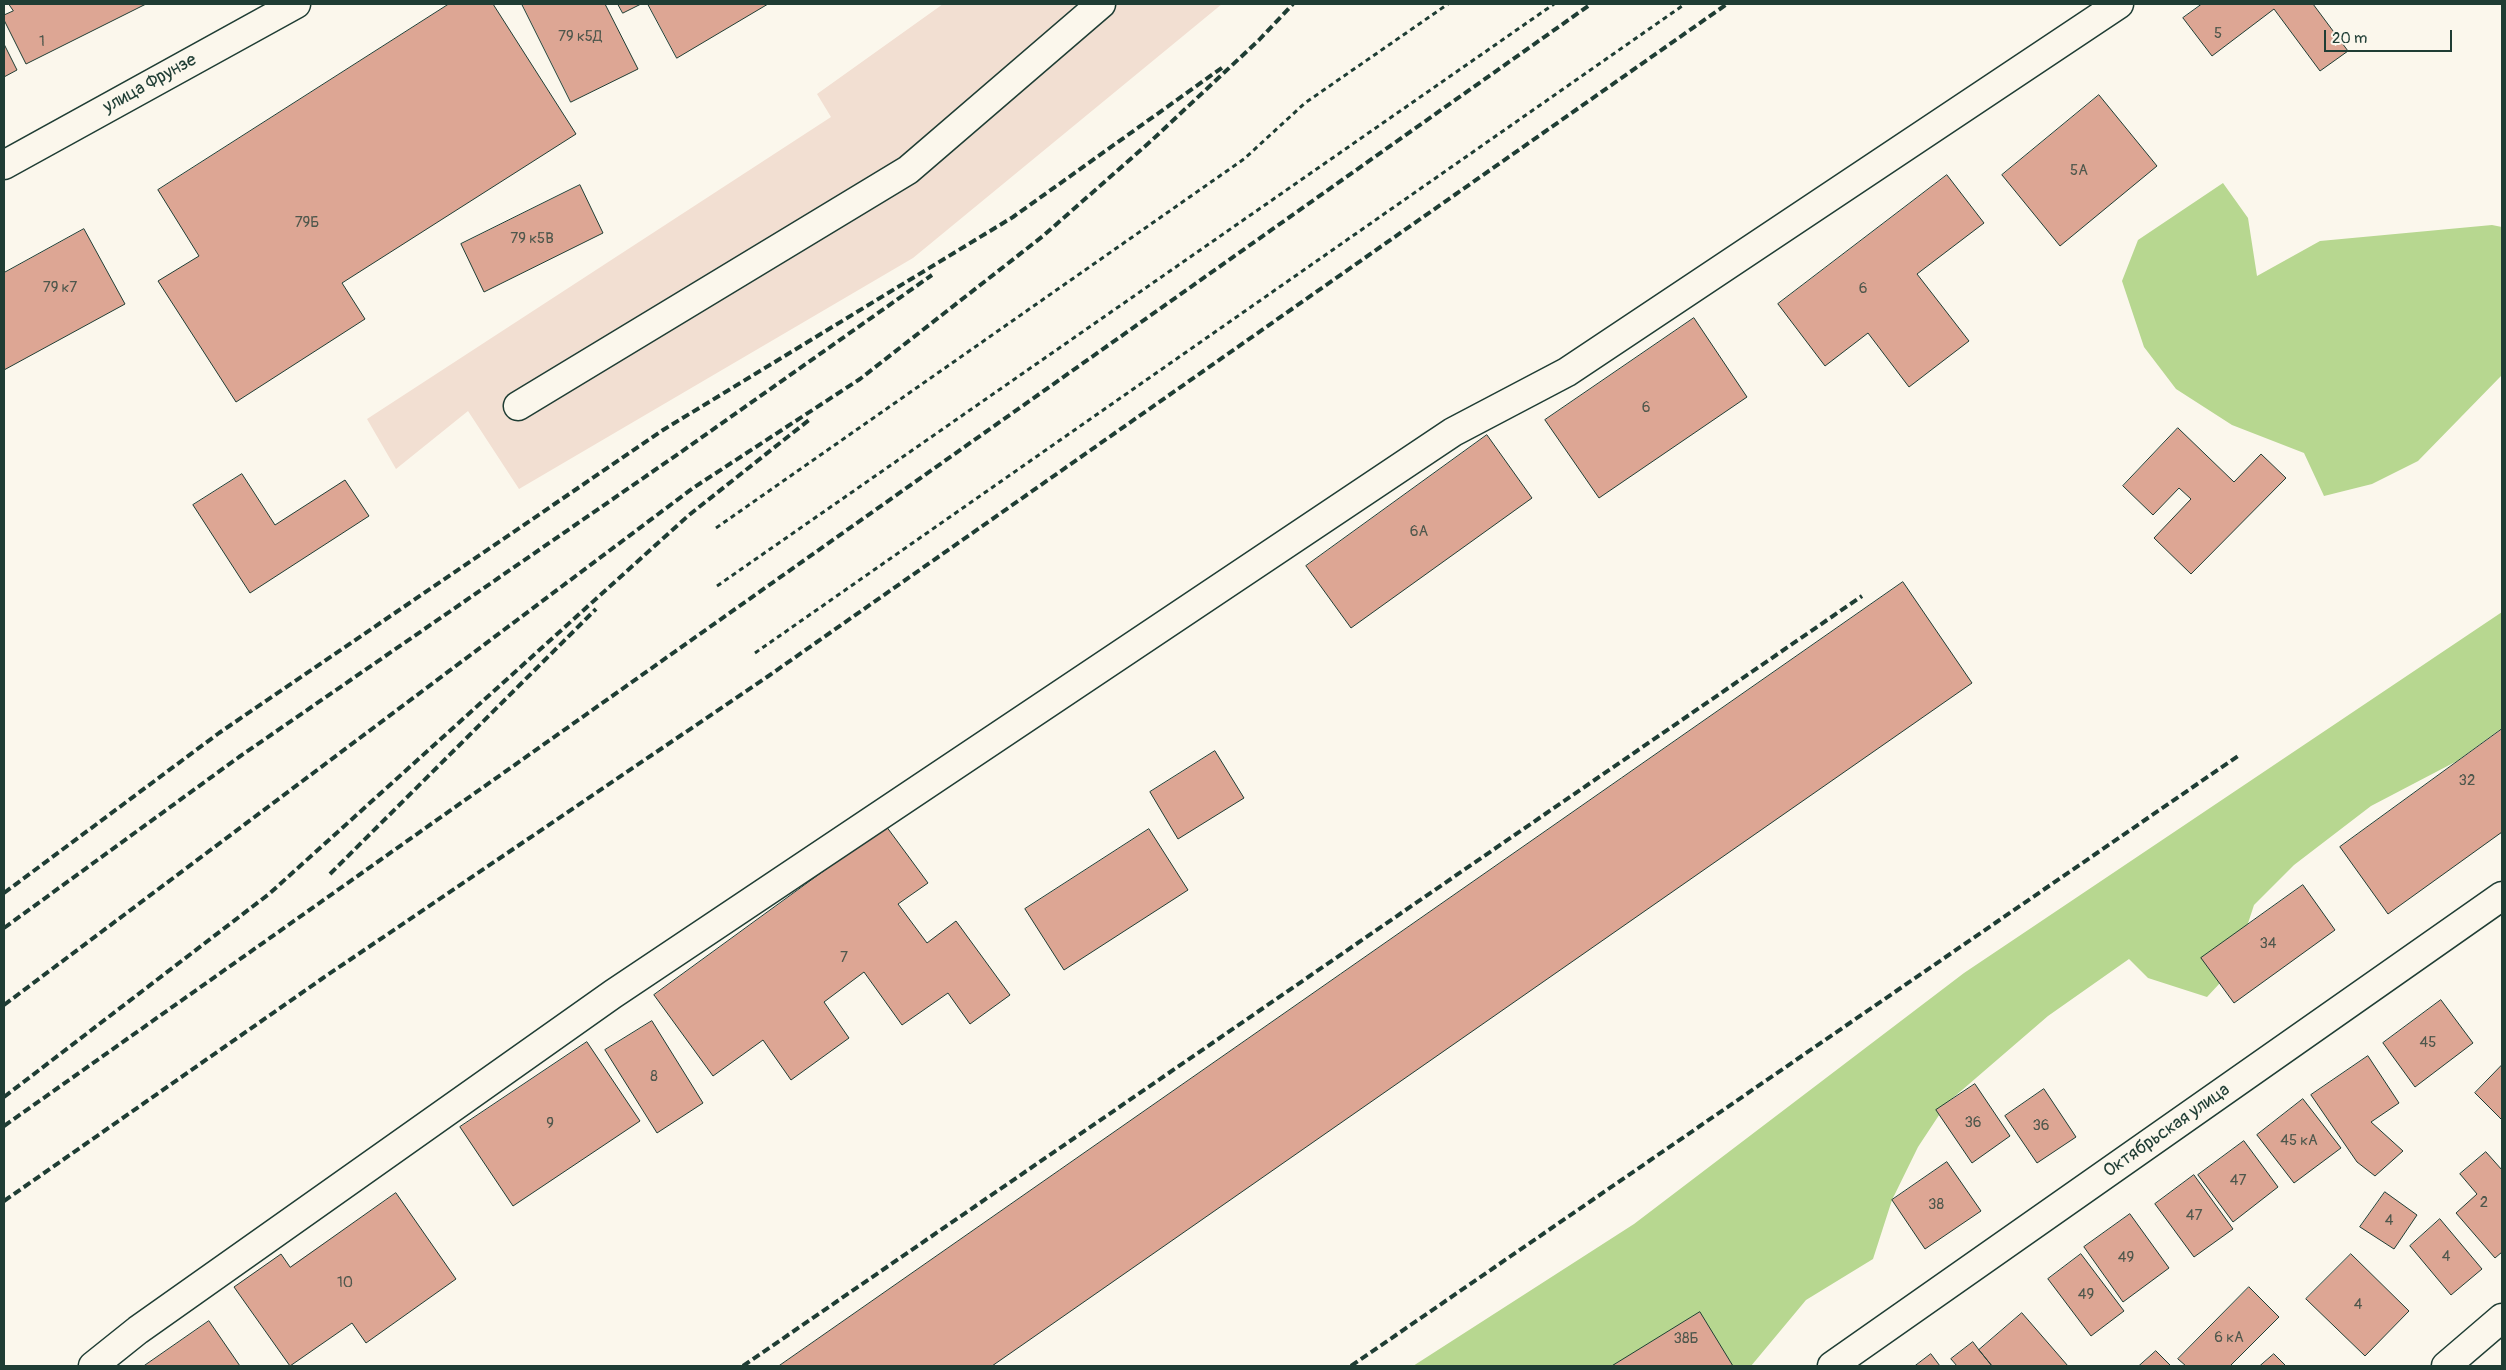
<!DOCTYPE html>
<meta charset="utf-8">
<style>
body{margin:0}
#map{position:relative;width:2506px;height:1370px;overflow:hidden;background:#fbf7ec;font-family:Pangolin,sans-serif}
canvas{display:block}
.frame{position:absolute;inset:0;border:5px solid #1f3d34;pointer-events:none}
.scale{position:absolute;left:2324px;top:30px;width:128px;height:22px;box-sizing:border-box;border:2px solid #1f3d34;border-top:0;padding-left:6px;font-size:15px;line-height:18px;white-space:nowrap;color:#1f3d34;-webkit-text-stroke:4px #fbf7ec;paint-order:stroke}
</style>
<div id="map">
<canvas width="2506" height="1370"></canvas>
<div class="frame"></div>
<div class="scale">20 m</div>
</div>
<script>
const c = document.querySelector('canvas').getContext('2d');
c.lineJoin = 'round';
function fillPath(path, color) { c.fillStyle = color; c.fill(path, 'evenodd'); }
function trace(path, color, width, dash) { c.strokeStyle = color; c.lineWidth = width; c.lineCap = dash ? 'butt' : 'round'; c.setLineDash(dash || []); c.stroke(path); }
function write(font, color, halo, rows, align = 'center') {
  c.font = font + ' Pangolin,sans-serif'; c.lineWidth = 4; c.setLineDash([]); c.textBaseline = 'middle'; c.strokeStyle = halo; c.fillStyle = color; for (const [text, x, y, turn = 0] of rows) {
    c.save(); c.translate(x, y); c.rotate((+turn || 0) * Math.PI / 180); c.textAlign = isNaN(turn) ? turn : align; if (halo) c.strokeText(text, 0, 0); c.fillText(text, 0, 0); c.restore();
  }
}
const built = new Path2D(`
 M943,4H1222L913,258L519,489L468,411L396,469L367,419L831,117L817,94Z`);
const green = new Path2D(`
 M2223,183L2248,218L2257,276L2320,241L2492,225L2502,227V375L2418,461L2372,484L2324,496L2304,453L2232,425L2176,389L2144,347L2122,281L2138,240Z
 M2502,612V728L2457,761L2371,806L2294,865L2254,905L2233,969L2207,997L2148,978L2129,959L2048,1016L1947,1103L1918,1147L1892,1200L1873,1259L1806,1300L1751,1366H1413L1634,1224L1964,973Z`);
const building = new Path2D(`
 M9,4H146L26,64L4,20V15L13,11Z
 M449,4H493L576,134L342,283L365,319L236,402L158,281L199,256L158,190Z
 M522,4H605L638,69L571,102Z
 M618,4H641L623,13Z
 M648,4H768L677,58Z
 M2202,4H2313L2348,51L2320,71L2274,9L2212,56L2183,18Z
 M4,44L17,70L4,77Z
 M2099,95L2157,166L2060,246L2002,175Z
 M1947,175L1984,223L1917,274L1969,341L1909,387L1868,333L1825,366L1778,304Z
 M580,185L603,233L484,292L461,244Z
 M84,229L125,304L4,370V273Z
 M1694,318L1747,397L1599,498L1545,420Z
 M2178,428L2234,482L2261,454L2286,478L2191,574L2154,538L2191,499L2179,488L2153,515L2123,486Z
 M1487,435L1532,498L1351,628L1306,566Z
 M242,474L275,525L345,480L369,516L250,593L193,505Z
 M1903,582L1972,683L992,1366H779Z
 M2502,729V832L2388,914L2340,847Z
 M1215,751L1244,798L1178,839L1150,792Z
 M886,826L928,883L898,904L927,943L956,921L1010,995L970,1024L948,993L902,1025L864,972L824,1002L849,1038L791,1080L763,1040L713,1076L654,995Z
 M1149,829L1188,890L1064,970L1025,909Z
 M2303,885L2335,930L2234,1003L2201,958Z
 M2441,1000L2473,1043L2415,1087L2383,1043Z
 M652,1021L703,1103L657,1133L605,1050Z
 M587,1042L640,1121L513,1206L460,1127Z
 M2368,1056L2399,1103L2371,1122L2403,1151L2375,1176L2357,1162L2311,1095Z
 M2502,1065V1120L2475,1093Z
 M1975,1084L2010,1136L1972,1163L1936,1110Z
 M2044,1089L2076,1137L2037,1163L2005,1116Z
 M2303,1099L2341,1148L2294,1183L2257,1135Z
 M2244,1141L2278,1187L2233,1222L2198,1175Z
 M2486,1152L2502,1170V1252L2495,1258L2456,1213L2477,1194L2460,1174Z
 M1947,1162L1981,1211L1925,1249L1892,1200Z
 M2194,1175L2233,1229L2194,1257L2155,1204Z
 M2385,1192L2417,1215L2394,1249L2360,1227Z
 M396,1193L456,1279L366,1343L352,1323L290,1366L234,1287L281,1254L290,1267Z
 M2130,1214L2169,1268L2123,1302L2084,1247Z
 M2440,1219L2482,1269L2451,1295L2410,1246Z
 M2081,1254L2124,1311L2091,1336L2048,1279Z
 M2351,1254L2409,1311L2365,1356L2306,1299Z
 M2249,1287L2279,1317L2230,1366H2186L2178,1359Z
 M1700,1312L1733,1366H1612Z
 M2022,1313L2068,1366H1992L1979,1350Z
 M209,1321L240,1366H144Z
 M1973,1342L1979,1350L1992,1366H1957L1951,1359Z
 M2156,1351L2171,1366H2139Z
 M1931,1354L1940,1366H1915Z
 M2274,1354L2286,1366H2260Z`);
const path = new Path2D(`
 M716,528L1244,159L1305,103L1448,4
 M717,586L1554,4
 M755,653L1685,4`);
const minor = new Path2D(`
 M4,165L296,4
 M518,406L908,170L1101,4
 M93,1366L138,1330L613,994L1453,432L1567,372L2119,4
 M1832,1366L2502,896
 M2446,1366L2502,1318`);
const rail = new Path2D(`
 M330,874L596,609
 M4,893L219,733L663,430L1013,217L1223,67
 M4,928L239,757L681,452L932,275
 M4,1005L693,488L860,379L1043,236L1151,141L1259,40L1293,4
 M4,1097L269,894L689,515L809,420
 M4,1126L1591,4
 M4,1201L323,978L767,677L1727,4
 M743,1366L1862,596
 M1351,1366L2238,756`);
const numberNames = [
 ["5",2218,34],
 ["79 к5Д",580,37],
 ["1",42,42],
 ["5А",2079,171],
 ["79Б",307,223],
 ["79 к5В",532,239],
 ["79 к7",60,288],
 ["6",1863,289],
 ["6",1646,408],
 ["6А",1419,532],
 ["32",2467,781],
 ["34",2268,944],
 ["7",844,958],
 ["45",2428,1043],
 ["8",654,1077],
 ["36",1973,1123],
 ["9",550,1124],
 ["36",2041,1126],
 ["45 кА",2299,1141],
 ["47",2238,1181],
 ["2",2484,1203],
 ["38",1936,1205],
 ["47",2194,1216],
 ["4",2389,1221],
 ["4",2446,1257],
 ["49",2126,1258],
 ["10",345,1283],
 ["49",2086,1295],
 ["4",2358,1305],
 ["6 кА",2229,1338],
 ["38Б",1686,1339]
];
const streetNames = [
 ["улица Фрунзе",150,84,-29],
 ["Октябрьская улица",2167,1131,-35]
];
fillPath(built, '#f2dfd2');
fillPath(green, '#b7d790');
fillPath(building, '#dda694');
trace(building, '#1f3d34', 1);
trace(minor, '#1f3d34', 31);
trace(path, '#1f3d34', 3, [5, 4]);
trace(minor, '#fbf7ec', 28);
trace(rail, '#1f3d34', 4, [8, 4]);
write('15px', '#4e574c', null, numberNames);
write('18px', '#1f3d34', '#fbf7ec', streetNames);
</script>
